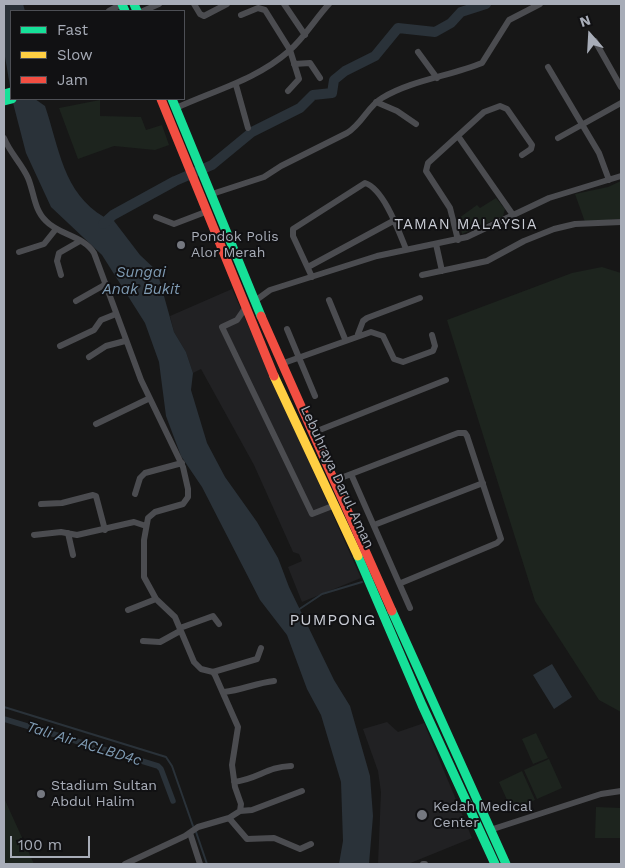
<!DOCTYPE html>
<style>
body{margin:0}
#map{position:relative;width:625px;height:868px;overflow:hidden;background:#171717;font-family:"Work Sans",sans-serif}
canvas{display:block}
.frame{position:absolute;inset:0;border:5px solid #a8adb8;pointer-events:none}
.legend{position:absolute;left:10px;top:10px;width:175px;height:90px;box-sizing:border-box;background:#111113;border:1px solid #4d4f55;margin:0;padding:6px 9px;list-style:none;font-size:15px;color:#a8adb8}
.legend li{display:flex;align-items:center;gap:10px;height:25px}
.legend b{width:25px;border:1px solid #4d4f55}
.north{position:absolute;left:565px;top:10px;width:50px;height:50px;-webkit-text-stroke:4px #111113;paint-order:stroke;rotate:341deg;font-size:14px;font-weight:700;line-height:20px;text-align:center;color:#a8adb8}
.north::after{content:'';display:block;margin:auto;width:18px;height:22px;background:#a8adb8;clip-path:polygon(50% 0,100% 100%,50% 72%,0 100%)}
.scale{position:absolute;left:10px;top:836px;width:80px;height:22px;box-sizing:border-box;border:2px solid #a8adb8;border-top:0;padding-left:6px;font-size:15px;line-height:18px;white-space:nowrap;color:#a8adb8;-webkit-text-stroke:4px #111113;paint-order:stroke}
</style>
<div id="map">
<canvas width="625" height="868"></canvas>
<div class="frame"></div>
<ul class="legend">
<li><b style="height:6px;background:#16e098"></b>Fast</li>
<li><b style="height:6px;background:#ffcf43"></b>Slow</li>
<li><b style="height:6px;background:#f24e42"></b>Jam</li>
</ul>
<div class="north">N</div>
<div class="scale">100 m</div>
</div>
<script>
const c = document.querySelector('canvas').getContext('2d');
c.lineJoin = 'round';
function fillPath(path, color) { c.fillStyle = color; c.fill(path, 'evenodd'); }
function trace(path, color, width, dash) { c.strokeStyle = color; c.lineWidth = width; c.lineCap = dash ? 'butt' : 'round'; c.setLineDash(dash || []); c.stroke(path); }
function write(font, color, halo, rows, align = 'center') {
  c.font = font + ' "Work Sans",sans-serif'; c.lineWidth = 4; c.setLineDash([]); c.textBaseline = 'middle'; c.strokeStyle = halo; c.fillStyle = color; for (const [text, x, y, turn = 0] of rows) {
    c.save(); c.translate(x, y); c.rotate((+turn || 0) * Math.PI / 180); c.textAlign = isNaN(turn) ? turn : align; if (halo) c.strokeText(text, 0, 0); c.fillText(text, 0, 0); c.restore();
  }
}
const built = new Path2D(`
 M232,289L361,578L302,602L288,567L302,561L299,554L293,552L254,465L201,369L193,373L186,352L174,332L170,316Z
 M387,722L398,732L424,723L472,838L408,864H378L381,792L378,771L363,729Z`);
const green = new Path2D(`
 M100,100V116L141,117L146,130L162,125L169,145L155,150L114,146L78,159L59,108Z
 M621,181V219L585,222L575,194L608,187Z
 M496,198L505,209L503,216L462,234L459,218L477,205L480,208Z
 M602,267L621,273V712L599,700L535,601L447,320L572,273Z
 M536,733L548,758L533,764L522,739Z
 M549,759L562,788L537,799L524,770Z
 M522,771L535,800L512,811L499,782Z
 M4,798L34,864H4Z
 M596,807L621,808V838H595Z`);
const water = new Path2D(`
 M4,4H23L25,11H11V92L4,51Z
 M12,99H35L45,106C59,147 63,193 104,217L113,215L114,221L140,255L157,271L174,332L186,352L193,373L191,390L207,443L225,477L257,522L278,558L289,587L334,680L350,706L370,776L373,816L369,864H339L343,841L341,782L321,715L307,689L287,635L260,600L202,487L181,456L166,416L159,362L145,323L102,255L51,207L26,153Z
 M552,664L572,697L554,709L533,675Z`);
const stream = new Path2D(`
 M298,610L322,594L362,582
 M4,707L166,757L172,766L193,826
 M196,832L207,864`);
const canal = new Path2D(`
 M4,719L158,766L161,769L173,801`);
const river = new Path2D(`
 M103,224L113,215L175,181L212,165L252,132L300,108L313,95L332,93L334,80L345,71L375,56L398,28L435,32L451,23L461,12L486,4`);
const street = new Path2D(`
 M194,4L200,14L204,16L227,4
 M284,4L305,35
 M109,11L122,4
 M143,11L159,4
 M241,15L258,8L265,10L290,50L299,79L288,91
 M595,41L621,87
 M418,52L437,78
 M294,64L310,63L320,78
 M548,67L599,153L609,180
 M236,85L248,128
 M376,102L397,111L416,124
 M176,108C215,90 256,80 289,51C305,37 315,19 329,4
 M458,136L513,215
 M4,138C10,153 22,164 28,178C34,192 34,210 46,221C59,235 84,236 94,253L141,380L183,467L188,489V497L183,504L155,512L148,518L144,540V577L156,599L175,617L194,662L201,669L213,672L215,675L238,727L232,765L235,787L241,804L240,811L229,818L198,827L185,836L125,864
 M558,138L621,103
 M212,194L264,177L281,166L347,133C362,124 368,106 382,98C412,80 450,76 482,63L509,20L540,4
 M156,217L174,224L208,211
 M458,240L450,208L426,171L428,163L484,112L500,106L507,109L532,145L531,149L522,155
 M436,244L442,271
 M19,252L44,244L56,229
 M308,267L395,220
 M61,275L57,261L59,253L80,241
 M422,275L487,261L524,241L554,229L575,224L621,222
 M312,277L293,236V229L365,183C384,189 399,232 406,249
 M259,298L270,290L377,256L467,237L549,198L621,176
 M329,300L345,339
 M76,301L106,284
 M246,307L237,320L222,327L312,514L335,505
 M287,329L315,396
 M358,334L363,321L367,318L420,298
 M60,346L94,330L101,320L116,314
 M89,357L106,346L125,341
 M281,364L371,332L383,336L394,359L403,362L433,351L435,346L432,335
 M96,424L148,399
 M312,433L446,380
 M351,474L410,608
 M333,481L458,433H465L467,436L501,539L497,543L401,583
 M135,494L140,478L145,473L182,463
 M41,504L62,503L93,495L96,496L105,530
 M374,525L483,483
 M68,533L73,555
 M34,535L61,532L77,535L134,522L146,526
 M128,610L156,599
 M180,628L213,616L219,624
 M143,641L160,642L180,631
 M213,672L257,659L261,648
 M224,692C242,690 256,683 274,681
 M234,782C259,779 266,767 291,766
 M240,811L252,810L302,791
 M229,818L247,839L274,838L300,849L311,844
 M490,830L601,794L621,791
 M190,833L200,864
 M423,864H425`);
const fast = new Path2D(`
 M122,4L125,11
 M134,4L137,11
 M4,94L11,92
 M172,99L261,316
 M4,101L12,99
 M358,556L422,705L495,864
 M392,611L506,864`);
const slow = new Path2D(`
 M274,376L358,556`);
const jam = new Path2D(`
 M161,99L274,376
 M261,316L392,611`);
const markers = [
 [181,245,5,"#757880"],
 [41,794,5,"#757880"],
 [422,815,6,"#757880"]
];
const poiNames = [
 ["Pondok Polis",191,237],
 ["Alor Merah",191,253],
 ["Stadium Sultan",51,786],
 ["Abdul Halim",51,802],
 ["Kedah Medical",433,807],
 ["Center",433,823]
];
const streetNames = [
 ["Lebuhraya Darul Aman",337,477,65]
];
const neighbourhoodNames = [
 ["TAMAN MALAYSIA",466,225]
];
const waterNames = [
 ["Sungai",141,273],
 ["Anak Bukit",141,290],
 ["Tali Air ACLBD4c",84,744,17]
];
const quarterNames = [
 ["PUMPONG",333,620]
];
fillPath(built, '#212123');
fillPath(green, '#1d241e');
fillPath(water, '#2a3239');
trace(stream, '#2a3239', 2);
trace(canal, '#2a3239', 5.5);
trace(river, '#2a3239', 10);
trace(street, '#4b4c50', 6);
trace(fast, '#16e098', 9);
trace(slow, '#ffcf43', 9);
trace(jam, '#f24e42', 9);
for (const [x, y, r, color] of markers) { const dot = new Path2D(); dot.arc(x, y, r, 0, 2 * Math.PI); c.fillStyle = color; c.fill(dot); trace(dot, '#111113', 2); }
write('14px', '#a8adb8', '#111113', poiNames, 'left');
write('14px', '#a8adb8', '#111113', streetNames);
c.letterSpacing = '1px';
write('15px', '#c9ccd4', '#111113', neighbourhoodNames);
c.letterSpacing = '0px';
write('italic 15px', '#7f9bb3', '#111113', waterNames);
c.letterSpacing = '1px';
write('16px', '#c9ccd4', '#111113', quarterNames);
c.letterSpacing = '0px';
</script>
